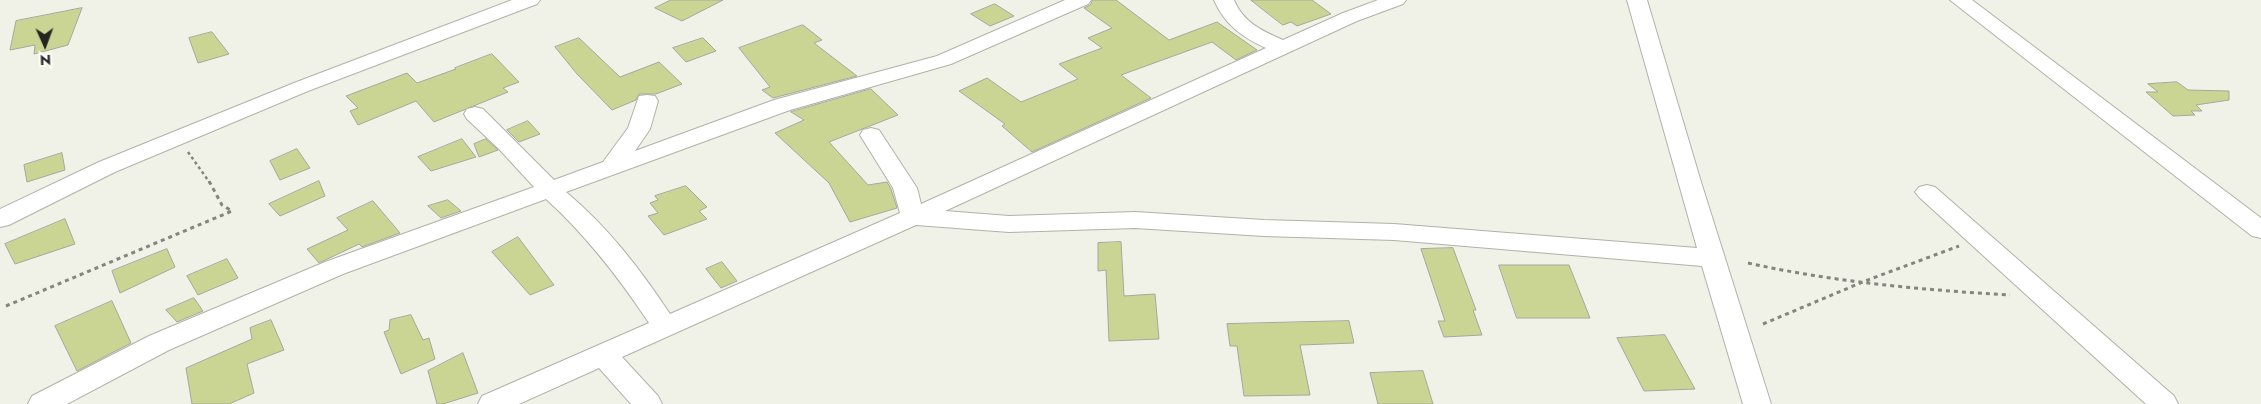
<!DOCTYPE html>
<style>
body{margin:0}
#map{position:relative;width:2261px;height:404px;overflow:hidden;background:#f0f2e8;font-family:Jost,sans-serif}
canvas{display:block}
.north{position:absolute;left:20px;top:20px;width:50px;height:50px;-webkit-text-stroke:4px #fefff9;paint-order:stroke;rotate:178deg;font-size:14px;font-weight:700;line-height:20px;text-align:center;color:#242521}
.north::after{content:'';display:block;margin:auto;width:18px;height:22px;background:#242521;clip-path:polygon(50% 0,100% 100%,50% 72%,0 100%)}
</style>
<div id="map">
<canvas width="2261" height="404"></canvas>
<div class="north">N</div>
</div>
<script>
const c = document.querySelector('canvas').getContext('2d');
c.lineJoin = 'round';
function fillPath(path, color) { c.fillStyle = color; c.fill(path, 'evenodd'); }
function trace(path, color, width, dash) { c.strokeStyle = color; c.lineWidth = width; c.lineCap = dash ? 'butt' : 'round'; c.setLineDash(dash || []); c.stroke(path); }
const building = new Path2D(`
 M671,0H723L682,21L655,8Z
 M1093,0H1116L1169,40L1217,22L1257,50L1236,60L1212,42L1121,75L1151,98L1032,152L1002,126L1005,124L959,91L987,78L1021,102L1078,79L1059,64L1102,48L1088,38L1112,28L1084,8L1090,5Z
 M1251,0H1312L1331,14L1297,26L1291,22L1283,25Z
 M995,4L1014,16L990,26L971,14Z
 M82,8L68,45L34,54L35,45L10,50L16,21Z
 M803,25L822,40L814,43L857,76L773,98L762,90L770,87L739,48Z
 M212,32L229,54L198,63L189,38Z
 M579,38L620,77L659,62L682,84L656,94H639L636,100L612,110L577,74L555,47Z
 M703,38L716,51L686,62L673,48Z
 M492,54L519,82L503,88L508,92L434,122L416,101L358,125L350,111L358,108L346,96L407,73L417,83L456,69L455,68Z
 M2177,82L2188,90L2229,91V100L2196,105L2202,111H2191L2195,115L2173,116L2146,92H2158L2148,84Z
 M871,89L898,115L829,142L868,185L887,182L891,189L897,208L850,222L829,183L775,133L804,120L791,112Z
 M528,121L540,134L519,142L507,130Z
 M462,139L476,157L431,171L418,157Z
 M486,139L498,150L479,157L474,144Z
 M297,149L310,168L280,180L270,161Z
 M62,153L65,170L27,182L24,165Z
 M319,181L325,196L280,216L269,204Z
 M686,186L707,207L699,211L707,219L664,235L648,216L658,213L650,203L658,200L655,196Z
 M448,200L461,211L441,218L428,206Z
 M373,201L400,233L362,247L359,244L319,263L307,249L348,230L337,218Z
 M65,219L75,244L15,264L5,244Z
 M518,237L554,285L530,295L492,252Z
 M1121,242L1124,296L1155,294L1159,339L1109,341L1106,270L1098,271V243Z
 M1453,248L1476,310H1473L1482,335L1444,337L1438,321H1445L1421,249Z
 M167,249L175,267L120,293L112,271Z
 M227,259L238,278L198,295L187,276Z
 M722,262L737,281L721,288L706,269Z
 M1499,265H1569L1590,318H1517Z
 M194,298L203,311L177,322L166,310Z
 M112,301L131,343L77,371L55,326Z
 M411,315L423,340L429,338L435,359L401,374L384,332L389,330L390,320Z
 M271,320L284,350L247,364L254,393L229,404H192L186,368L252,339L250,328Z
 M1349,321L1354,343L1300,345L1310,395L1244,396L1237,346H1230L1227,324Z
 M1665,335L1695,389L1644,391L1617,338Z
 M463,353L478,393L443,404H437L428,371Z
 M1423,371L1433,404H1378L1370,373Z`);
const pathFar1 = new Path2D(`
 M188,152L210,183`);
const path = new Path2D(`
 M1748,263C1834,282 1923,290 2010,295
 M6,306L232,211L222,205L209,181
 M1763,324L1865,281L1959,246`);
const minor = new Path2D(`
 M512,0H540L537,4L308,91L115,172L9,225L0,227V209L99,162L294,83Z
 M1065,0H1091L1088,4L951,64L790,110L566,192C608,227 640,269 670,314L900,213L893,188L860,135L863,130L871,128L879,130L917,188L921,204L1266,48C1242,37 1225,25 1214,0H1234C1243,22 1262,31 1283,40L1343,13L1378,0H1406L1403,4L1357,21L945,211L1009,216L1135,212L1264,220L1394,224L1697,248L1627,0H1647L1701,182L1771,404H1743L1702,266L1394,240L1264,236L1135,228L1009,232L916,225L622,357L658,396L662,404H631L599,368L519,404H478L482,396L649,323C619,278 587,236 546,199L343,274L169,350L67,404H28L32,396L149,336L325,262L534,187L499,149L467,119L464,114L467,109L475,107L483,109L554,180L603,162L628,128L639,96L647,95L655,96L658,101L650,129L635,151L774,100L937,56Z
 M1950,0H1972L2261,218V238L2252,236Z
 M1927,185L1935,187L2174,396L2178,404H2146L1919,197L1915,192L1919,187Z`);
fillPath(building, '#cad594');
trace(building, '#a5a79d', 1);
trace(minor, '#b0b2a8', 2);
trace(pathFar1, '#83857e', 2.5, [3, 3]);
trace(path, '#83857e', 3, [4, 4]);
fillPath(minor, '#fff');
</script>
